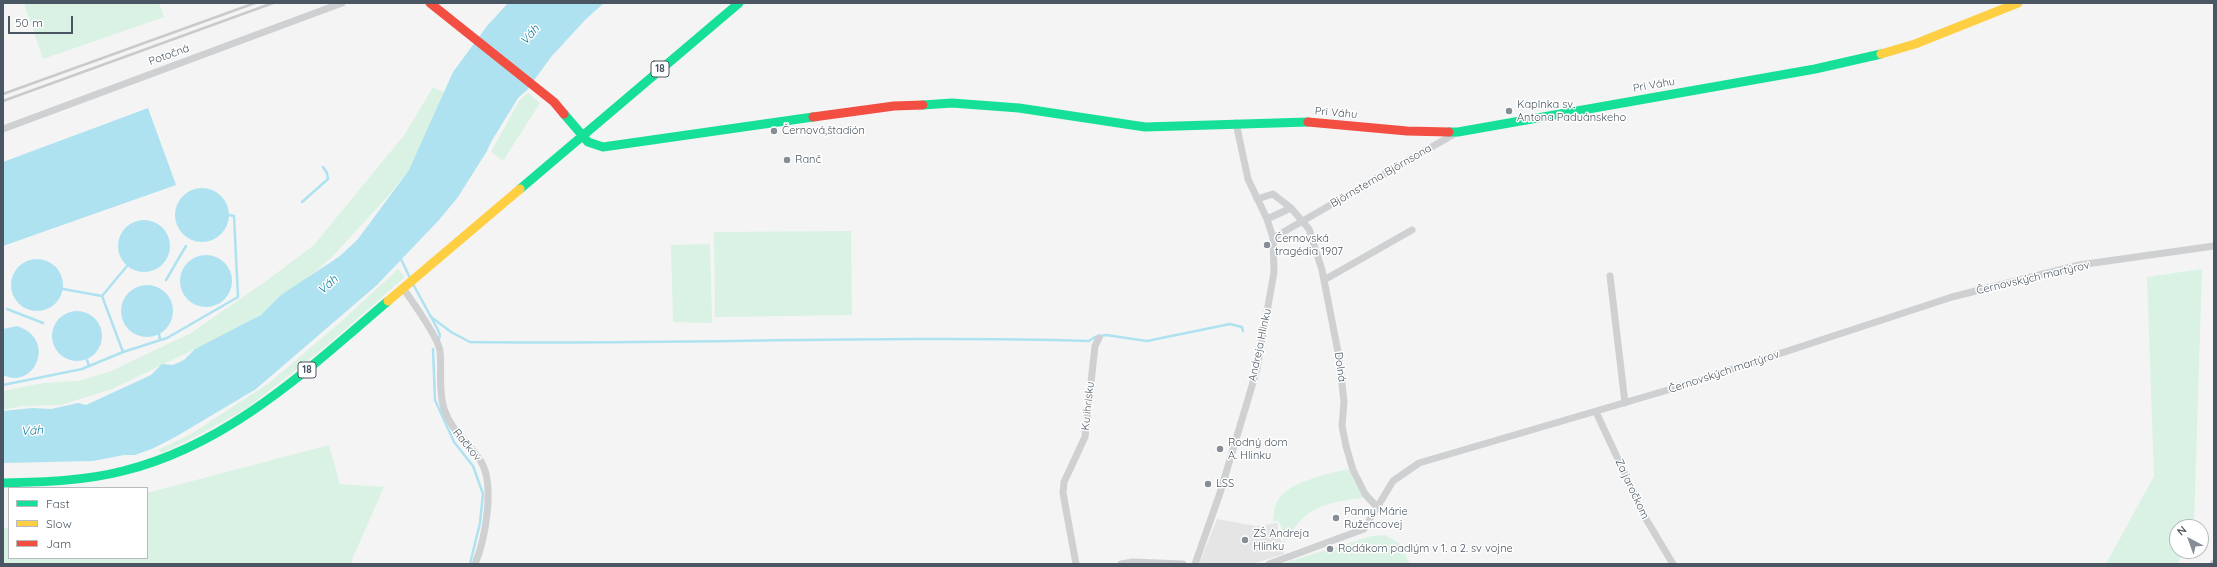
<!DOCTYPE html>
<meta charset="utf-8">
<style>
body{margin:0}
#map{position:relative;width:2217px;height:567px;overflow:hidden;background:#f4f4f4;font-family:Quicksand,sans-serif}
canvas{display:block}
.frame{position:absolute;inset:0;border:4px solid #4a5661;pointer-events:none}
.legend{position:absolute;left:8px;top:487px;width:140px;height:72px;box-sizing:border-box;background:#fff;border:1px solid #b7bbc0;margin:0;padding:5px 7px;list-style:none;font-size:12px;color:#4a5661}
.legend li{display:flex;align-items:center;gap:8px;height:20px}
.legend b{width:20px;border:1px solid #b7bbc0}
.north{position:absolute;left:2169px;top:519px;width:40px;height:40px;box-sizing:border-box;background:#fff;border:1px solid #b7bbc0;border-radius:50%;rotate:319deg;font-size:11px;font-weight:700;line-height:16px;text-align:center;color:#4a5661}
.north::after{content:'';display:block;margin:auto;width:14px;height:18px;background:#868d94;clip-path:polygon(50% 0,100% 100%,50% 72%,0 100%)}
.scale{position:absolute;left:8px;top:16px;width:65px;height:18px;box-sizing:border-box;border:2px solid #4a5661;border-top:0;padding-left:5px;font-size:12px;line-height:14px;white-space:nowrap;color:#4a5661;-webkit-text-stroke:3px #fff;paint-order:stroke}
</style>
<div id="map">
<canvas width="2217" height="567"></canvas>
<div class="frame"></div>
<ul class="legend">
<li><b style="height:5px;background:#16e098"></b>Fast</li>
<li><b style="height:5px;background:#ffcf43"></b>Slow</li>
<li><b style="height:5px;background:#f24e42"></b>Jam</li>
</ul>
<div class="north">N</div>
<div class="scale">50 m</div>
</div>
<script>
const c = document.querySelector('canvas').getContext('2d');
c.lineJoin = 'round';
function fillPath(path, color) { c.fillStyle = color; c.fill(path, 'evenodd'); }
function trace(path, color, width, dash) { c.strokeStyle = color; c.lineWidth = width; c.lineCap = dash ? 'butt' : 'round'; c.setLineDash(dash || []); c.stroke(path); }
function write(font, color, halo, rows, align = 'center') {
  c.font = font + ' Quicksand,sans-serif'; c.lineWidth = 3; c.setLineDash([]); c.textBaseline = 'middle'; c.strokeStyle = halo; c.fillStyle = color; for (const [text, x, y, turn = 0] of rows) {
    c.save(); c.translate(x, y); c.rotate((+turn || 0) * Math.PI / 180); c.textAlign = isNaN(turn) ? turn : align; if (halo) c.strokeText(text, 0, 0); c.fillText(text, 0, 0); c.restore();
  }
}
const education = new Path2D(`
 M1217,519L1256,526L1277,523L1284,554L1252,564H1199Z`);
const green = new Path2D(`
 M24,3H159L164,17L43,59Z
 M433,87L445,93L420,156L388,196L332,257L280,302L243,326L112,389L61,405L22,406L3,410V391L44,383L78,381L109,372L191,333L266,281L314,245L405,134Z
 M528,93L540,103L503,161L491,152L519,101Z
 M851,231L852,315L715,317L714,232Z
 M710,244L712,323L673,322L671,245Z
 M398,269L405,277L325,347L247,408L202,433L162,453L158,450L191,434L269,383L343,320Z
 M2202,269L2194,524L2193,527H2177V551H2183L2178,564H2106L2154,476L2147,277Z
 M329,445L340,484L384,487L353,557L351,564H3V528H9V558H147V493Z
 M1348,469L1363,498C1322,503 1307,506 1284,543L1282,528L1278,521H1273C1274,513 1274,507 1278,500C1288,482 1328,474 1348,469Z
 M1385,535L1399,543L1410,564H1281L1372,536Z`);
const water = new Path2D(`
 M508,3H604L586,19L551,57L527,90L518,98L491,142L487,151L458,197L439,220L377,285L256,389L177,436L154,448L135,455H124L93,461L3,463V411L32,408L51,409L78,403L86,405L151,375L162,364L173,365L184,360L195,349L261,315L281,295L340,256L358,239L409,170L453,72L487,26Z
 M148,108L176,185L3,246V162Z
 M175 215a27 27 0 1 1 54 0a27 27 0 1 1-54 0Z
 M118 246a26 26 0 1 1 52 0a26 26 0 1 1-52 0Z
 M180 281a26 26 0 1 1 52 0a26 26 0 1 1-52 0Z
 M11 285a26 26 0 1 1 52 0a26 26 0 1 1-52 0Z
 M121 311a26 26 0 1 1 52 0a26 26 0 1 1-52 0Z
 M52 336a25 25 0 1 1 50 0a25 25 0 1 1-50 0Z
 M17,326C58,339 34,391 3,375V329Z`);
const stream = new Path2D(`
 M302,202L328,179L327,173L323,167
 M400,257L410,278
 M166,280L186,246
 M413,284L437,328L440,335L439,339
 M102,296L127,266
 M7,309L43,323
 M430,316L451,332L470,342C676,345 883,335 1089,341L1095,337L1106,335L1147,341L1230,324L1242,327L1243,331
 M159,334L160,340
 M433,349L435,400L454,442L473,466L483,494L480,523L470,564
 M123,352L167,338L238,297L234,216L229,215
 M87,360L89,366
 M3,385L82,369L123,352L102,296L63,289`);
const street = new Path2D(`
 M3,129L342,3
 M1257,199L1273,194L1291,208
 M1267,219L1291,208L1309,229L1322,270L1339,357L1344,402L1342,426L1346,446L1353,470L1365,494L1378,508
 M1273,238L1456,133
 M1610,276L1625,403
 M1324,280L1412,230
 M403,288C412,301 439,338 440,351C442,371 438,389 444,409C452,432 467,441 480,460C496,483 485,540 475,564
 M1596,412L1646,519L1673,564
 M1076,564L1063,493L1064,482L1085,437L1095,346L1099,338
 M1121,564L1133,562L1183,564
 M1195,564L1220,493L1257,369L1274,272L1273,238L1267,219L1248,179L1236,123
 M1269,564L1364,529L1393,481L1419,463L1678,387L1952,297L2079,265L2214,246
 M2213,564L2214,563`);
const fast = new Path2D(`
 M923,105L952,103L1019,108L1145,127L1308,122
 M564,114L588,142L603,147L813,117
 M1449,132H1458L1815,69L1881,54
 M520,189L739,3
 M3,483C43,482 84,481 123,471C229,445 308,369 388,301`);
const slow = new Path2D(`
 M1881,54L1915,44L2018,3
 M388,301L520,189`);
const jam = new Path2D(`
 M430,3L554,102L564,114
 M813,117L894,106L923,105
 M1308,122L1407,131L1449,132`);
const rail = new Path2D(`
 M3,94L255,3
 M3,101L273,3`);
const markers = [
 [1509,111,4,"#868d94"],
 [774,131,4,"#868d94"],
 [787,160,4,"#868d94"],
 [1267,245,4,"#868d94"],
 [1220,449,4,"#868d94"],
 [1208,484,4,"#868d94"],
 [1336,518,4,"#868d94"],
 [1245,540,4,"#868d94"],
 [1330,549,4,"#868d94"]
];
const shields = [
 [660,69,18],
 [307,370,18]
];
const shieldNames = [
 ["18",660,69],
 ["18",307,370]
];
const streetNames = [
 ["Potočná",169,55,-20],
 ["Pri Váhu",1654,85,-10],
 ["Pri Váhu",1336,113,5],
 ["Björnsterna Björnsona",1381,176,-30],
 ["Černovských martýrov",2033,278,-13],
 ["Andreja Hlinku",1260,345,-78],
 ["Dolná",1340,367,82],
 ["Černovských martýrov",1724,372,-18],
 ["Ku ihrisku",1088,406,-84],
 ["Račkov",467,445,51],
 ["Za jaročkom",1632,489,65]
];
const poiNames = [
 ["Kaplnka sv.",1517,105],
 ["Antona Paduánskeho",1517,118],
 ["Černová,štadión",782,131],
 ["Ranč",795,160],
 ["Černovská",1275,239],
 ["tragédia 1907",1275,252],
 ["Rodný dom",1228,443],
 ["A. Hlinku",1228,456],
 ["LSS",1216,484],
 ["Panny Márie",1344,512],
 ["Ružencovej",1344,525],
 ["ZŠ Andreja",1253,534],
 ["Hlinku",1253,547],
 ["Rodákom padlým v 1. a 2. sv vojne",1338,549]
];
const waterNames = [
 ["Váh",530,35,-50],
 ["Váh",328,285,-42],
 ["Váh",32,431,-4]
];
fillPath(education, '#e6e5e6');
fillPath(green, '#d9f2e3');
fillPath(water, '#aee2f0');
trace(stream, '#aee2f0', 2.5);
trace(street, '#ced0d2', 7);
trace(fast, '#16e098', 9);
trace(slow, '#ffcf43', 9);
trace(jam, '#f24e42', 9);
trace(rail, '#c9cacc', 2.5);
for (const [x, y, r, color] of markers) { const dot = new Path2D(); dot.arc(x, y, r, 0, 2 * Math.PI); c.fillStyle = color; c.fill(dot); trace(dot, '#fff', 1.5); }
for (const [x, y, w] of shields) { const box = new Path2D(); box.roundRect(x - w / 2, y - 8, w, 16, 3); c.fillStyle = '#fff'; c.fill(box); trace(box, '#4a5661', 1); }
write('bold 10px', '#4a5661', null, shieldNames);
write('11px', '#4a5661', '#fff', streetNames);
write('11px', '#4a5661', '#fff', poiNames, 'left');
write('italic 12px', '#0c7c9b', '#fff', waterNames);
</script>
